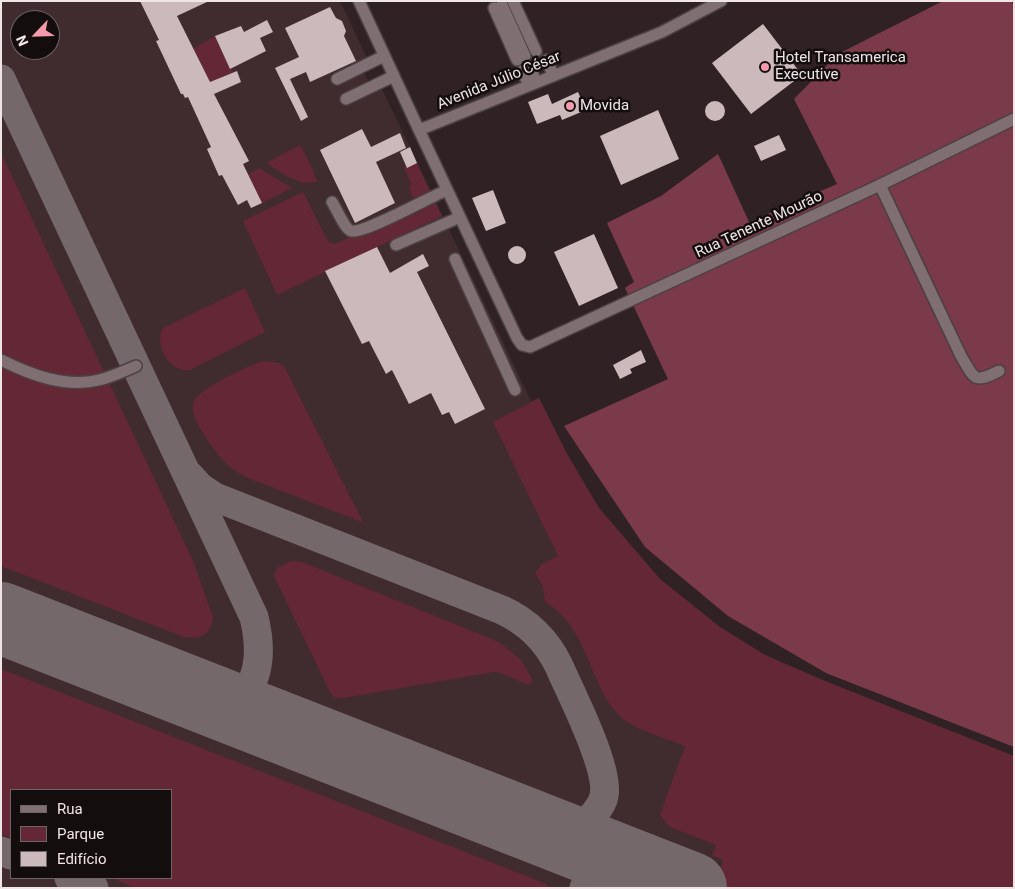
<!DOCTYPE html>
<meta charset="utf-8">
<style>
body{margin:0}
#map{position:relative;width:1015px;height:889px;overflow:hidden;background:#302224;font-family:Roboto,sans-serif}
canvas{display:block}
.frame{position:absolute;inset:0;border:2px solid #f0e6e8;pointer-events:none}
.legend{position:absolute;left:10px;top:789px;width:162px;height:90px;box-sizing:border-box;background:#140d0e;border:1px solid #6c6465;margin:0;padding:6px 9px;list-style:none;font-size:15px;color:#f0e6e8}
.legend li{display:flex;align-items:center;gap:10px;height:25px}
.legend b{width:25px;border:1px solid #6c6465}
.north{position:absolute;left:10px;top:10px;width:50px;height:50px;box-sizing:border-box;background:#140d0e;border:1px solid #6c6465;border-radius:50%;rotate:246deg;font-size:14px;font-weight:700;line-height:20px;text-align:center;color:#f0e6e8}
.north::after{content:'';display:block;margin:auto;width:18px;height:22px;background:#f39aab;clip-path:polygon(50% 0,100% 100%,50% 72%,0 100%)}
</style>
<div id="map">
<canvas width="1015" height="889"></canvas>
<div class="frame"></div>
<ul class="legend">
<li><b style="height:6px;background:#806f72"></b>Rua</li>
<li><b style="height:14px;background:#632735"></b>Parque</li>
<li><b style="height:14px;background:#ccb9bc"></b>Edifício</li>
</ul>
<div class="north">N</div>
</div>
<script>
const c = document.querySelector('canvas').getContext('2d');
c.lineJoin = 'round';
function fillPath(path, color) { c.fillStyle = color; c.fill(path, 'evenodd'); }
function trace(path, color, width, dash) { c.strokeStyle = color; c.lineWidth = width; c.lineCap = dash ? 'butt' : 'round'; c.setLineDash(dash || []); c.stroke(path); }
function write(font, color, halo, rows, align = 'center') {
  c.font = font + ' Roboto,sans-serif'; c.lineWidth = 5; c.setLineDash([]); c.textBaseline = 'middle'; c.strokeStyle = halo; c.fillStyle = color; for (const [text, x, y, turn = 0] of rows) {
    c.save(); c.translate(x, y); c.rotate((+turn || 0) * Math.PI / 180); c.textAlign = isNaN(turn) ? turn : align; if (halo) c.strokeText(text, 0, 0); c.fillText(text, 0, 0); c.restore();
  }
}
const built = new Path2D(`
 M1,1H340L367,58L360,63L372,90L381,87L531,401L539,398L567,454L599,508L660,579L720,627L765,655L825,681L1014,756V888H1ZM20,20H50V50H20ZM11,790H171V878H11Z`);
const green = new Path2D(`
 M215,36L233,72L210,82L193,49Z
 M300,145L312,168L317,182L303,183L286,176L266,163Z
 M1,153L193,561L213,617C212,634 201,640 184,637L1,566Z
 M416,161L442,216L277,295L243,221L303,192L326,238L330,243L335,244L406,210L415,204L409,188L411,184L404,167Z
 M259,168L292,188L262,203L250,178L229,188V187Z
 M245,288L265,332L190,370C170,373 153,345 163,328Z
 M263,361L279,363L284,366L362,520V522L248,478C242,474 235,471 229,466C217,455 186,416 194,401C200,388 248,366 263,361Z
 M539,398L567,454L599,508L660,579L720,627L765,655L825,681L1014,756V888H713L723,862L722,859L712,856L716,845L670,827L660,815L685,746C668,739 635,730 622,718C588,687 590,628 545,602L543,586L535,573L541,565L558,556L493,422Z
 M291,561L302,562L499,642L521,660L533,680L528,685L501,673L494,672L343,698H337L331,694L274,576L277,568Z
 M1,669L534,879L546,884L550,888H136L111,878H171V790H11V838L1,834Z`);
const forest = new Path2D(`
 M943,1H1011L1014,6V747L826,673L728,616L645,547L564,426L668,379L625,288L634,282L607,223L661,196L718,154L749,222L837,184L794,99L838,54Z`);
const taxiway = new Path2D(`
 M1,79L254,617C260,642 263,678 241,695C236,699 229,702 223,704
 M190,476L200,487L215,497L502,610C528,622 547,641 559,666C571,694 610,769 604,796C603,802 598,809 595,813C580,830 559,831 538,828
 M1,851L11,855
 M69,878L94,888
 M584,888L600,852`);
const runway = new Path2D(`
 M1,618L691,888`);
const building = new Path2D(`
 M140,1H209L177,16L210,82L237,71L241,82L214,94L249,161L243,164L262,203L251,208L247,200L238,205L222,175L219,176L207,149L211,147L188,97L185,98L183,94H181L156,41L159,40Z
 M330,7L336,18L342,21L346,31L344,36L356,61L310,82L306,72L290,79L308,117L301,121L275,68L299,57L285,28Z
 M267,20L273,32L260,38L266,51L230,69L215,36L241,26L244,32Z
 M763,24L802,75L751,114L712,63Z
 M578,92L586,110L562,120L560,115L537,124L528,102L548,94L552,104Z
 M705 111a10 10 0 1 1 20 0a10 10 0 1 1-20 0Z
 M658,110L679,159L621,185L600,136Z
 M362,129L371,147L400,133L406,148L376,162L395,203L355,223L320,150Z
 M779,135L786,150L761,161L754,146Z
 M410,147L417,163L407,168L400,152Z
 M493,190L506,223L486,231L472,198Z
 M594,234L618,288L579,306L554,252Z
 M508 255a9 9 0 1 1 18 0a9 9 0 1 1-18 0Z
 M377,247L390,273L423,254L429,266L417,272L485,409L455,424L449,412L442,415L431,393L409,404L392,370L386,374L369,341L362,344L325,271Z
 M641,350L646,362L630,369L632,373L620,379L613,365Z`);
const minorTunnel = new Path2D(`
 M536,51L541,62`);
const minor = new Path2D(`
 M359,1L419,130L662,32L721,1
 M513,1L536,51
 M502,5L525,56
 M494,8L517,60
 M547,60L553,75
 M530,67L536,82
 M522,71L529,85
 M337,79L384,56
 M346,99L394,76
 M419,130L517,338L522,345L530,347L880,185L1014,119
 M880,185L961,356C975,379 973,384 999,371
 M332,202C336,208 345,229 351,231C364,234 430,197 447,190
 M396,245L460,217
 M455,259L515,390
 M1,360C31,375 65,388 99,380C112,377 124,371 136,366`);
const markers = [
 [765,67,5,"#f39aab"],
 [570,106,5,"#f39aab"]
];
const poiNames = [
 ["Hotel Transamerica",775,58],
 ["Executive",775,75],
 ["Movida",580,106]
];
const streetNames = [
 ["Avenida Júlio César",499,81,-22],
 ["Rua Tenente Mourão",759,225,-25]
];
fillPath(built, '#402b2f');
fillPath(green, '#632735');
fillPath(forest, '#7b3a49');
trace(taxiway, '#74686a', 29);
trace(runway, '#74686a', 72);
fillPath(building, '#ccb9bc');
trace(minorTunnel, '#4d3f41', 11, [11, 5.5]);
trace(minor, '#4b4042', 14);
trace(minor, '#806f72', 11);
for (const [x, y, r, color] of markers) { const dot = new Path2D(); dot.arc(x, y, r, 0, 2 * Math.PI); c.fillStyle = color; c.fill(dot); trace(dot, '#140d0e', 2); }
write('15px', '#f0e6e8', '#140d0e', poiNames, 'left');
write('15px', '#f0e6e8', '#140d0e', streetNames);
</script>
